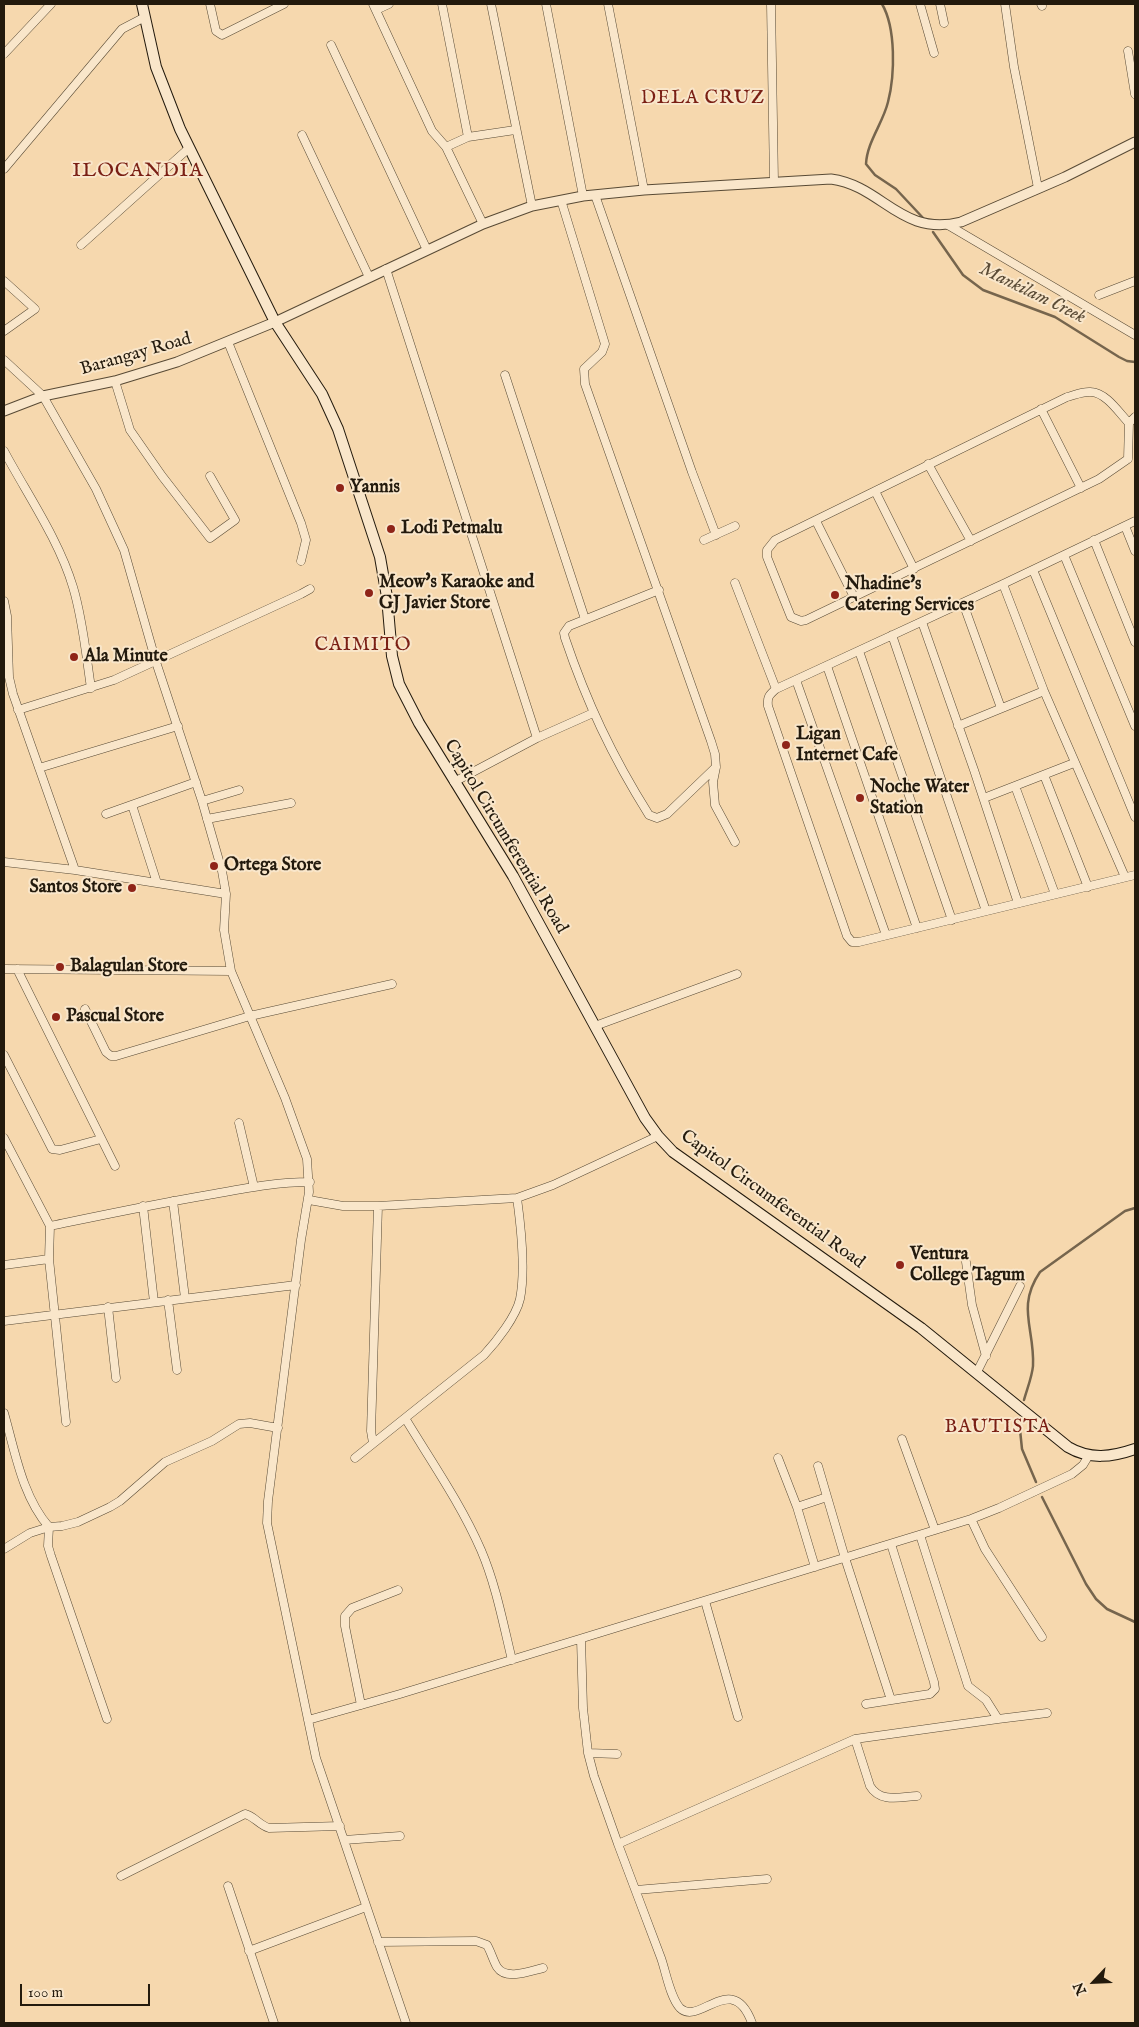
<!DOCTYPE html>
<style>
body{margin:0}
#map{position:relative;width:1139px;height:2027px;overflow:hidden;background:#f6d8ae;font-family:"IM FELL English",serif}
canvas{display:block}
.frame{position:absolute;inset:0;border:5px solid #231a0d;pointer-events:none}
.north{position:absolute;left:1069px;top:1957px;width:50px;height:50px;-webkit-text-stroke:4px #f9e6ca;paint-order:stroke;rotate:245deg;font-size:14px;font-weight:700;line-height:20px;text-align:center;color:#231a0d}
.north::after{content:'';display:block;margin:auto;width:18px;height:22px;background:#231a0d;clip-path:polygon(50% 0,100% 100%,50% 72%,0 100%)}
.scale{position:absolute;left:20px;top:1984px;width:130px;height:22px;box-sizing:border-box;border:2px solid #231a0d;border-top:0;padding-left:6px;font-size:15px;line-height:18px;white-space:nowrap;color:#231a0d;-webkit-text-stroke:4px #f9e6ca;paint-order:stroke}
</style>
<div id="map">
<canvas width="1139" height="2027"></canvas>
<div class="frame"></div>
<div class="north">N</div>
<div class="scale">100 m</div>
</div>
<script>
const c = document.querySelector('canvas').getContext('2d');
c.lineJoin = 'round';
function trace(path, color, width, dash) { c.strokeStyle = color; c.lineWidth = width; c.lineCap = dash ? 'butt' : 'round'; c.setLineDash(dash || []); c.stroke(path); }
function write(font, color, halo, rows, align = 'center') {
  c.font = font + ' "IM FELL English",serif'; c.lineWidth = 4; c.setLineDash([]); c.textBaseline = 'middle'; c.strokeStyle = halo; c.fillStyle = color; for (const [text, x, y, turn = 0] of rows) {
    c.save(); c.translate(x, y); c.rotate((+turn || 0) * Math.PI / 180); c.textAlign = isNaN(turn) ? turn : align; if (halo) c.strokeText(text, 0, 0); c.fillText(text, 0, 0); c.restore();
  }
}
const stream = new Path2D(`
 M882,4C896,28 895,75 888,102C883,123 867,142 866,164L875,175L896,189L925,220
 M933,232L963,275L983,290L1055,317L1119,357L1127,361L1135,362
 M1024,1400C1027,1389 1032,1377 1033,1366C1035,1329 1016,1307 1040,1272L1125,1211L1135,1208
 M1019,1420L1022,1449L1036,1482
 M1042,1497L1086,1584L1096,1599L1107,1609L1135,1622`);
const minor = new Path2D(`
 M210,4L216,31L222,35L284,4
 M373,4L432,131L446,147L483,224
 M442,4L468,137
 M491,4L532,206
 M546,4L583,196
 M608,4L644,190
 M771,4L774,182
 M920,4L934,53
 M940,4L944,23
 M1005,4L1014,67L1038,188
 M1041,4L1042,6
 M376,10L389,4
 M331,45L427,250
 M1128,51L1135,94
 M4,54L51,4
 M302,135L369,277
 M446,147L468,137L515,130
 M4,169L122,29L145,17
 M595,195L692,472L716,535
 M561,200L605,344L602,352L584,369L585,384L711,741L715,754L716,767L713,782L715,805L735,842
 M948,225L1135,335
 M81,245L189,148
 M386,269L537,738
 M4,281L35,309L4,331
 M1099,295L1135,281
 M228,342L301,523L306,540L301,561
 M4,360L43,396L96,489L124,550L156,662L202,801L222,871L226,894L224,930L231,971L285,1098L307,1159L309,1192L301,1240L268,1501L267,1523L316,1758L406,2023
 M505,375L585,619
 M115,381L130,430L162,476L210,538L235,520L210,476
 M1041,409L1081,488
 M4,451C27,494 59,540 73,587C83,620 86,655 91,688
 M1128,459L1099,479L806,620L801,621L791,617L767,557V550L775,540L1067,397C1075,395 1083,391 1091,392C1107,393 1119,413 1129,423
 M1128,459L1129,423L1135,417
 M928,464L971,541
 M875,491L914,569
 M816,521L854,597
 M1135,521L1003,584L776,689C769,695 767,697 768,706L847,936L852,942H859L1135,875
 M1125,526L1135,551
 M704,540L735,526
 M1094,540L1135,642
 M1064,555L1135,726
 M1033,570L1135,817
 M735,583L776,689
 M1003,584L1044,691L1125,877
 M659,590L569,626L564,633L565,638C587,703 612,756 649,815L657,818L667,814L716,767
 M4,601L7,616L9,677L13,694L75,870
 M963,603L1001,708
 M922,622L974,770L1018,903
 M892,635L986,911
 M859,651L952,920
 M827,666L917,928
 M796,680L886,935
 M18,710L114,680L301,594L310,589
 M958,726L1044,691
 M39,768L178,726
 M1044,775L1088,887
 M454,782L537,738L593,713
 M1015,786L1055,894
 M984,798L1074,763
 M202,801L239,790
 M132,805L157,883
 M106,814L196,782
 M207,819L291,803
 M4,862L75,870L226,894
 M4,969L231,971
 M17,969L115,1166
 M85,1009L106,1052L111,1056H116L250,1016L392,984
 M595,1026L737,974
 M4,1055L52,1149L60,1150L101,1139
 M239,1123L254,1187
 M4,1138L50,1226L49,1259L66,1422
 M309,1200L343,1206H378L517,1198L553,1185L658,1136
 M173,1201L185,1298
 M143,1206L154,1302
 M50,1226C103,1215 155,1204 208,1195C242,1189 275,1182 310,1182
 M966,1262L972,1305L986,1356
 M4,1265L49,1259
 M168,1300L177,1370
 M108,1307L116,1378
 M4,1321L296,1285
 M977,1372L1020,1286
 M4,1413C15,1451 22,1496 49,1527L48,1546L51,1556L107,1719
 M405,1418C431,1461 461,1504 481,1550C496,1585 503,1623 512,1660
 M902,1439L935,1530
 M373,1443L371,1431L378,1206
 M355,1458L484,1355C496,1342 516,1317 520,1299C526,1269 521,1227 517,1198
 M778,1458L797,1507L815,1567
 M818,1466L845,1558L891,1700
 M797,1507L827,1497
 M971,1519L985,1549L1042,1637
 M920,1535L968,1686L986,1700L998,1719L1047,1713
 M4,1549L30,1533L49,1527L62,1526L78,1522L110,1507L120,1501L165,1462L212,1441L239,1424L250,1423L278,1428
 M705,1601L738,1717
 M581,1639L583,1708L588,1753L617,1754
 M866,1704L930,1694L935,1689L934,1682L891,1544
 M361,1705L345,1626V1616L352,1608L398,1590
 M308,1720L400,1694L971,1519L999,1508L1072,1474L1083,1465L1089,1455
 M855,1739L870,1786C880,1803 900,1797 917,1796
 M588,1753L594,1776L618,1844
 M344,1840L400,1836
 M121,1876L245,1814C254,1816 259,1825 269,1828L340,1826
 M228,1886L274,2023
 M636,1890L767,1879
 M378,1942L476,1941L487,1945C491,1952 493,1960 497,1967C506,1981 530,1971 543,1968
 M249,1951L366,1907
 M752,2023C732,1969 699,2027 680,2008C670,1997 666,1972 661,1958C647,1920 632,1882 618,1844L855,1739L998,1719`);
const tertiary = new Path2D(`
 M4,411L43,396L115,381L177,362L275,322L483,224L532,206L583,196L644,190L831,179C883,186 900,237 961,222L1065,177L1135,142`);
const secondary = new Path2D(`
 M142,4L156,67L180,129L275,322L322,394L338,429L380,557L387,597L392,656L399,684L419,723L513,876L645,1118L658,1136L673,1152L921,1328L1068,1447C1090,1460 1112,1457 1135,1449`);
const markers = [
 [340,488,5,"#8f2418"],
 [391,529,5,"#8f2418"],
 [369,593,5,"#8f2418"],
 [835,595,5,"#8f2418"],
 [74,657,5,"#8f2418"],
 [786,745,5,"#8f2418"],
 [860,798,5,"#8f2418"],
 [214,866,5,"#8f2418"],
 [132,888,5,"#8f2418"],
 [60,967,5,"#8f2418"],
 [56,1017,5,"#8f2418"],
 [900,1265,5,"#8f2418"]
];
const streetNames = [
 ["Barangay Road",136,355,-16],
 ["Capitol Circumferential Road",505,837,59],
 ["Capitol Circumferential Road",772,1200,36]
];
const poiNames = [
 ["Yannis",350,488],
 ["Lodi Petmalu",401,529],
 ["Meow's Karaoke and",379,583],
 ["GJ Javier Store",379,604],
 ["Nhadine's",845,585],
 ["Catering Services",845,606],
 ["Ala Minute",84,657],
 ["Ligan",796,735],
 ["Internet Cafe",796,756],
 ["Noche Water",870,788],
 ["Station",870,809],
 ["Ortega Store",224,866],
 ["Santos Store",122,888,"right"],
 ["Balagulan Store",70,967],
 ["Pascual Store",66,1017],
 ["Ventura",910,1255],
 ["College Tagum",910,1276]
];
const neighbourhoodNames = [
 ["DELA CRUZ",703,99],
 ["CAIMITO",363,646],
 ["BAUTISTA",998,1428]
];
const waterNames = [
 ["Mankilam Creek",1032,294,26]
];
const quarterNames = [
 ["ILOCANDIA",138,172]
];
trace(stream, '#76654d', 2.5);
trace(minor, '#584a35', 9);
trace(tertiary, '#584a35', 11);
trace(secondary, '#231a0d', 12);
trace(minor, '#f9e6ca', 8);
trace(tertiary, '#f9e6ca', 9);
trace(secondary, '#f9e6ca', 10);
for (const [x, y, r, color] of markers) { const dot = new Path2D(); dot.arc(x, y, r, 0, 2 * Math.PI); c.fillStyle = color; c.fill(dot); trace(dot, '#f9e6ca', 2); }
write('18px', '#231a0d', '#f9e6ca', streetNames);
write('bold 18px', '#231a0d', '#f9e6ca', poiNames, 'left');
c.letterSpacing = '1px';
write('19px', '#7a1f14', '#f9e6ca', neighbourhoodNames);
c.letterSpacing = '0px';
write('italic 19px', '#5b4c37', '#f9e6ca', waterNames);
c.letterSpacing = '1px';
write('20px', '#7a1f14', '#f9e6ca', quarterNames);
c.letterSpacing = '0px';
</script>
